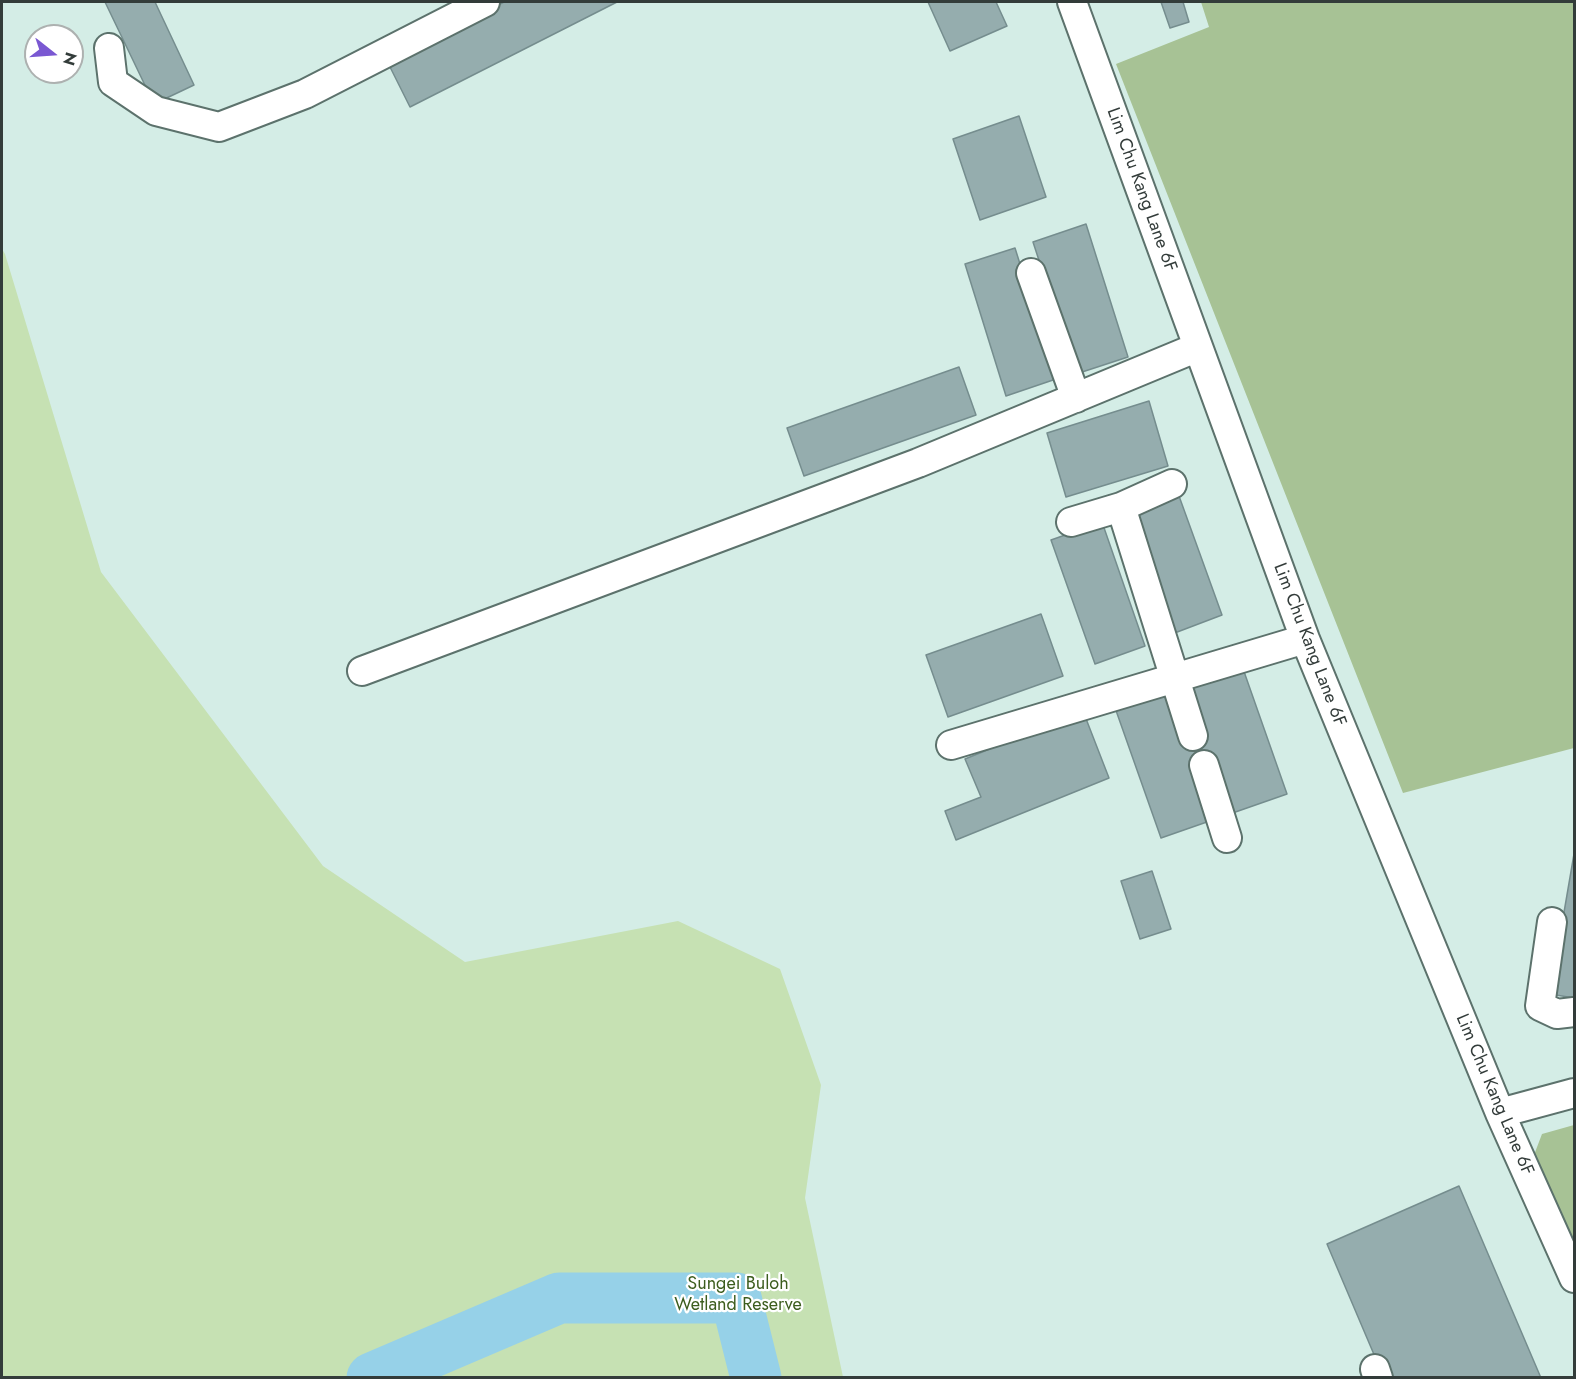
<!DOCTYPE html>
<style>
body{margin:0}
#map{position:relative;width:1576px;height:1379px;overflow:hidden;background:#d4ede6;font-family:Jost,sans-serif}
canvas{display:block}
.frame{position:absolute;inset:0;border:3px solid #333c3a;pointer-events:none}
.north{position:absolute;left:24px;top:24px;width:60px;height:60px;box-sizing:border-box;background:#fff;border:2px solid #adb1b0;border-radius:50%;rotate:107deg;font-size:16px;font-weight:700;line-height:24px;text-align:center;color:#333c3a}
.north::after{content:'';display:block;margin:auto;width:21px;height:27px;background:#7a58d2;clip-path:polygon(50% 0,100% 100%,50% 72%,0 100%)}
</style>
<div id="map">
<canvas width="1576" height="1379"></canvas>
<div class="frame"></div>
<div class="north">N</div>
</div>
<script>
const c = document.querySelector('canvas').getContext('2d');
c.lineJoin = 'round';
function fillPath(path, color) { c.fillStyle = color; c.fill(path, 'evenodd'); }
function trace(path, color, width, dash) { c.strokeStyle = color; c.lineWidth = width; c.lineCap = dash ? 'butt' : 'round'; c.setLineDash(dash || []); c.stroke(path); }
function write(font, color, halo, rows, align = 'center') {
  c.font = font + ' Jost,sans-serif'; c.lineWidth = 4.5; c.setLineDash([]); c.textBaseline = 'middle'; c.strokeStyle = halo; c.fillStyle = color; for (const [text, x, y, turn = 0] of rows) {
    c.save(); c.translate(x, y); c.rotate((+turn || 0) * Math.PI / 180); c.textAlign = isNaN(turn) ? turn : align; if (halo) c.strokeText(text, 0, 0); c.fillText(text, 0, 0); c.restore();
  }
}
const green = new Path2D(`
 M2,249L5,254L101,572L323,866L465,962L678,921L780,969L821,1085L805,1198L843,1377H2Z`);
const forest = new Path2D(`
 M1201,2H1574V748L1403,793L1116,64L1209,27Z
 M1574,1125V1256L1534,1155L1542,1134Z`);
const river = new Path2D(`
 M372,1378L559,1298H736L756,1378`);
const building = new Path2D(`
 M105,2H155L194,85L154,104Z
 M504,2H617L410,107L387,61Z
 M928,2H996L1007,26L950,51Z
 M1161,2H1183L1189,22L1170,28Z
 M1019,116L1046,197L980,220L953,139Z
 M1086,224L1128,357L1076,374L1033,242Z
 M1015,248L1056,379L1006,396L965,264Z
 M959,367L976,415L804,476L787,428Z
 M1149,401L1168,466L1066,497L1047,433Z
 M1179,496L1222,615L1172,634L1129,514Z
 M1102,522L1145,646L1095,664L1051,540Z
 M1041,614L1063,676L948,717L926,655Z
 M1241,663L1287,794L1161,838L1113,702L1161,685L1181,741L1187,683Z
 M1083,711L1109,778L956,840L945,811L981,797L965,759Z
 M1574,854V998L1550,994Z
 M1152,871L1171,929L1140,939L1121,881Z
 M1459,1186L1541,1378H1384L1327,1244Z`);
const minor = new Path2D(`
 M1072,2L1305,639L1500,1113L1574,1278
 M109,48L113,82L156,111L219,127L305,94L485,2
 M1031,273L1076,398
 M1121,507L1193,736
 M1071,522L1121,507L1172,484
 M362,671L918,463L1198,347
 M951,745L1305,639
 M1204,765L1227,838
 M1552,922L1540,1006L1557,1014L1574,1012
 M1500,1113L1574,1093
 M1375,1369L1378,1378`);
const streetNames = [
 ["Lim Chu Kang Lane 6F",1141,190,70],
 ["Lim Chu Kang Lane 6F",1309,645,69],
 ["Lim Chu Kang Lane 6F",1494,1095,67]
];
const parkNames = [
 ["Sungei Buloh",738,1285],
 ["Wetland Reserve",738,1306]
];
fillPath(green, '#c6e1b3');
fillPath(forest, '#a7c295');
trace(river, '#96d1e8', 51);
fillPath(building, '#95adae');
trace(building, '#758d8e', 1.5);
trace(minor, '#5c726c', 32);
trace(minor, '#fff', 28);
write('18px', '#333c3a', '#fff', streetNames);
write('18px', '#3c5d1e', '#fff', parkNames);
</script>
